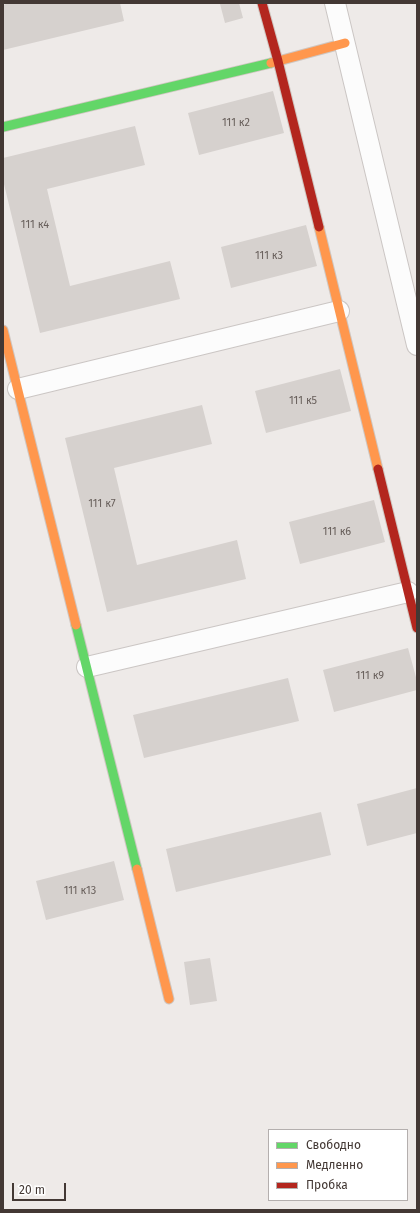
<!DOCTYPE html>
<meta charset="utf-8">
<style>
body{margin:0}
#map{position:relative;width:420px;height:1213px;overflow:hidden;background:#eeeae8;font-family:"Fira Sans",sans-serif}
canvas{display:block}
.frame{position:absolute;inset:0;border:4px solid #433834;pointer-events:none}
.legend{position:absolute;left:268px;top:1129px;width:140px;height:72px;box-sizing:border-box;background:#fff;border:1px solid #b4afae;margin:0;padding:5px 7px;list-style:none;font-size:12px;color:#433834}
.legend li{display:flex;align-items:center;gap:8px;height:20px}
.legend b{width:20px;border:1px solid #b4afae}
.scale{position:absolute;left:12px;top:1183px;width:54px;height:18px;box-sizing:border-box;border:2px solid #433834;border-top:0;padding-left:5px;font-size:12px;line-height:14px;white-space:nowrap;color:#433834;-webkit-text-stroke:3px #fff;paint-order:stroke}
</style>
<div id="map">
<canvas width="420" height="1213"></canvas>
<div class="frame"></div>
<ul class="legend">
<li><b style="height:5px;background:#63d668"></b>Свободно</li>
<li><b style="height:5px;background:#ff974d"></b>Медленно</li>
<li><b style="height:5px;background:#b3261e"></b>Пробка</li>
</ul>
<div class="scale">20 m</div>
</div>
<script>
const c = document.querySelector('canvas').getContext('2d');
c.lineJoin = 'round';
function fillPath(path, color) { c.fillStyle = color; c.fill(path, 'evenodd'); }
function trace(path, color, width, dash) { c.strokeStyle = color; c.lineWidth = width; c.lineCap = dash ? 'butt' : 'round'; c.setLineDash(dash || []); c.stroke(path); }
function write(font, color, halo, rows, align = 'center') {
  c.font = font + ' "Fira Sans",sans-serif'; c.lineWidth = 4; c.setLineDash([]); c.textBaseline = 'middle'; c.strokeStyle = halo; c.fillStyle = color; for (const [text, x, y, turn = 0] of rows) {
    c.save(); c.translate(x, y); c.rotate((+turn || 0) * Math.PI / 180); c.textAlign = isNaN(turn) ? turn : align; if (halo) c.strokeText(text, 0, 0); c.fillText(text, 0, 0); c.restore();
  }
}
const building = new Path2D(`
 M9,3H120L124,21L3,50V5Z
 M224,3H239L243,18L225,23L220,4Z
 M273,91L284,133L199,155L188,113Z
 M135,126L145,165L47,189L70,286L170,261L180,299L40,333L3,180V158Z
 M306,225L317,266L231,288L221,247Z
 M340,369L351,411L266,433L255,391Z
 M202,405L212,444L114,468L137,565L237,540L246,579L107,612L65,438Z
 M374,500L385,542L300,564L289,522Z
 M408,648L417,681V690L334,712L323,670Z
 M288,678L299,721L144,758L133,715Z
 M417,788V833L367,846L357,804Z
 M321,812L331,855L176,892L166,849Z
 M114,861L124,900L46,920L36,881Z
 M210,958L217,1001L190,1005L184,962Z`);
const street = new Path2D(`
 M335,3L417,345
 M18,389L339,311
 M87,667L408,592`);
const fast = new Path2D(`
 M3,127L271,63
 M76,625L137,869`);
const slow = new Path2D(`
 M271,63L345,43
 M319,227L378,469
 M3,330L76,625
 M137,869L169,999`);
const jam = new Path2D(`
 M262,3L278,61L319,227
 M378,469L417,628`);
const numberNames = [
 ["111 к2",236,123],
 ["111 к4",35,225],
 ["111 к3",269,256],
 ["111 к5",303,401],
 ["111 к7",102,504],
 ["111 к6",337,532],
 ["111 к9",370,676],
 ["111 к13",80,891]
];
fillPath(building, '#d6d1ce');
trace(street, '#cbc6c4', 22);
trace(fast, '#cfc6c0', 11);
trace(slow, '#cfc6c0', 11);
trace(jam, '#cfc6c0', 11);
trace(street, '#fcfcfc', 20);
trace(fast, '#63d668', 9);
trace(slow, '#ff974d', 9);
trace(jam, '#b3261e', 9);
write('11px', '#69605c', null, numberNames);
</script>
